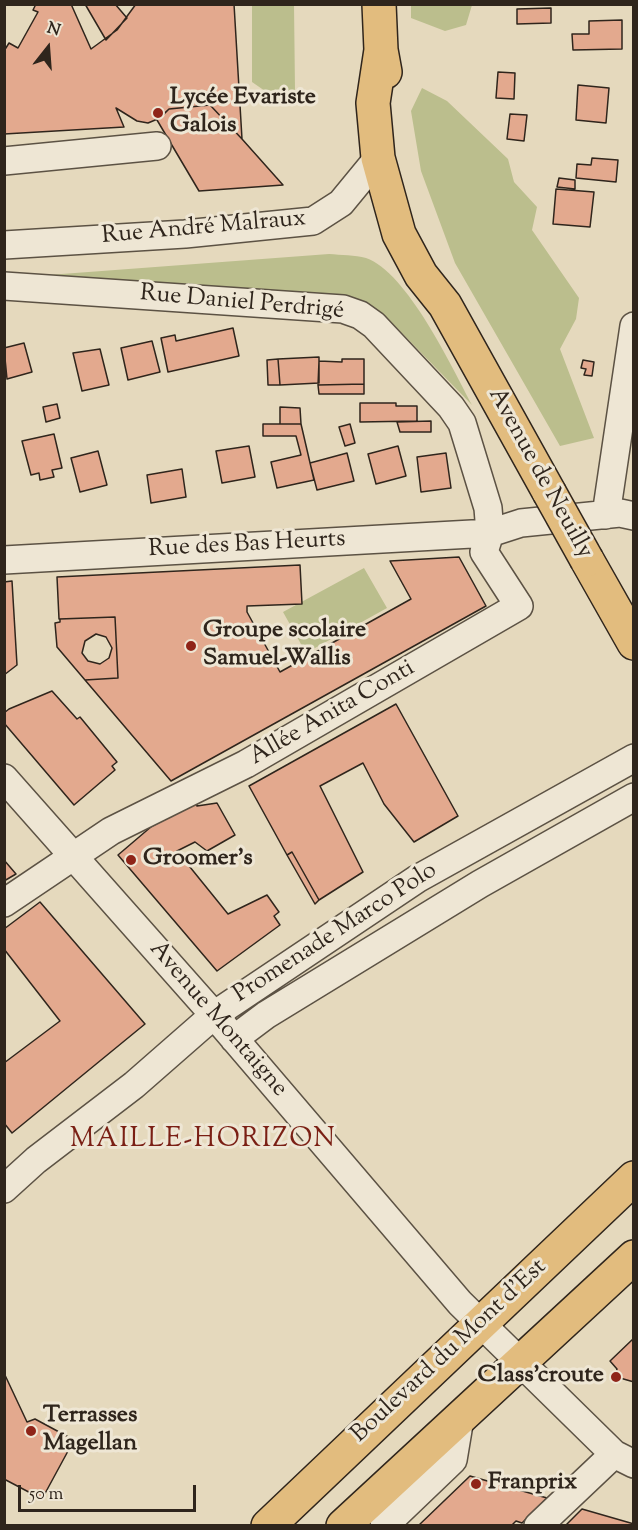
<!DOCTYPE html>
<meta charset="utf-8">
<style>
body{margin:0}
#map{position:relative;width:638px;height:1530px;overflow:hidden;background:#e5d9bd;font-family:"Sorts Mill Goudy",serif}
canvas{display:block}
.frame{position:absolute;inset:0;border:6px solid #2f251c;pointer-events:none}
.north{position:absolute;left:18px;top:18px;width:60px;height:60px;-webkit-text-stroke:4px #eee6d4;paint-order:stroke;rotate:17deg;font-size:16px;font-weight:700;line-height:24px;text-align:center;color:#2f251c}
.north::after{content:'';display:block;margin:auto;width:21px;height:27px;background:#2f251c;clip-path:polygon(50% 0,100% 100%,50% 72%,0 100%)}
.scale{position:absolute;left:18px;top:1485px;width:178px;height:27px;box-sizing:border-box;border:3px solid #2f251c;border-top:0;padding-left:8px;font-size:18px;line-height:21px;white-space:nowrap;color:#2f251c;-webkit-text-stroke:4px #eee6d4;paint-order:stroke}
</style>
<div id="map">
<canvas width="638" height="1530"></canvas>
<div class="frame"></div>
<div class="north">N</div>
<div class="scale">50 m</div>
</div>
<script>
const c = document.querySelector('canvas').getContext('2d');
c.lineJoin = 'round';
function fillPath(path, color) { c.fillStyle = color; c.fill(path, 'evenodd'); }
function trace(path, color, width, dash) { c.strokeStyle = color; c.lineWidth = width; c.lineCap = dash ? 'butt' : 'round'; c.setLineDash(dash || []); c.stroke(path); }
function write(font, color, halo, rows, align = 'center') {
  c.font = font + ' "Sorts Mill Goudy",serif'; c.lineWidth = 6; c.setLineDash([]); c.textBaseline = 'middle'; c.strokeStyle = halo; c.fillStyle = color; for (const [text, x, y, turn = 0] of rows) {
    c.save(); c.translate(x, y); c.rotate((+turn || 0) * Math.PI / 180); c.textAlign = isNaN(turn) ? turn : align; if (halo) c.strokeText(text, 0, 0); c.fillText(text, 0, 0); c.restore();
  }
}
const green = new Path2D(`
 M252,5H294L295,90L281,102L252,82Z
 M411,5V4L472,5L466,25L445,31L411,18Z
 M422,88L447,101L508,159L514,182L537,207L532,230L579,298L576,319L560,349L594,438L560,446L455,263L421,171L411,111Z
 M329,254C341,255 355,255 366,258C407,272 452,367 472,405L398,329L371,308L35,276Z
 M364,568L387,608L306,653L283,612Z`);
const building = new Path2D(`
 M36,4H71L91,49L117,30L136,4H234L242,139L210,105L169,109L160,118L148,123L137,121L116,108L124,127L4,134V51L9,43L18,48L38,12L33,10Z
 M85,4H115L127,18L106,40Z
 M551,8V23L517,24V9Z
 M622,20V49L573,50L572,34H589V21Z
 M498,72L515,73L514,99L496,98Z
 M578,85L609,88L606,123L576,120Z
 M210,105L242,139L283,185L199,191L157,120L169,109Z
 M510,114L527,115L524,141L507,139Z
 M592,158L618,160L616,182L576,178L577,164L591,165Z
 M559,178L575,180V189L557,187Z
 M556,189L594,192L590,227L553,224Z
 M233,328L239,356L168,372L161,338L175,335L176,341Z
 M152,341L160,372L128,380L121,348Z
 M24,343L32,372L7,379L4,348Z
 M100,349L109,385L82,391L73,353Z
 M319,357V383L280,385L278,359Z
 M278,359L280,385H268L267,360Z
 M342,359H364V384L318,385L319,361L342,362Z
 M583,360L594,362L592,376L584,375L586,369L581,368Z
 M364,384V394H319L318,385Z
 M360,403H396V406H417V421L360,422Z
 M57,404L60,418L46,422L43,407Z
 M280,407L300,408L301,424H280Z
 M431,421V432H400L397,422Z
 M263,424H301L314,480L277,488L271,462L301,455L296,436H263Z
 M350,424L355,443L345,446L339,427Z
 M54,434L62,468L52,470L54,477L40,480L39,473L31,475L22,441Z
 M249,446L255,477L222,483L216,451Z
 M398,446L406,476L376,484L368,454Z
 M98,451L107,485L80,492L71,458Z
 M347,453L354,481L317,490L310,463Z
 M446,453L451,488L421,492L417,457Z
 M182,469L186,497L151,503L147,475Z
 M459,557L486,606L171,781L85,680L118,678L115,617L59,619L57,577L300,565L302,604L247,606V612L280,672L411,599L390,561Z
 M12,581L17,665L4,675V582Z
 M115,617L118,678L85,680L57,647L55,623L60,622V619ZM96,634L106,637L112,648L109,658L100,664L88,661L82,653L85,641Z
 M52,691L77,719L80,717L117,762L112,766L115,770L74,805L4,723V713L9,709Z
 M396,704L458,816L414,842L384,804L363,763L320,786L363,872L319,900L292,852L287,855L249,786Z
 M196,802L197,806L217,803L235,835L207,851L195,842L177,851L228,914L267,895L279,912L274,916L280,925L217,971L118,855L152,826Z
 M292,852L319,900L315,904L287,855Z
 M4,860L16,874L4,881Z
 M40,902L145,1024L12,1133L4,1123V1063L60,1021L4,949V929Z
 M634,1338V1382L620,1378L619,1381L614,1379L617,1369L610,1361Z
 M4,1373L27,1422L35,1419L74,1440L42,1499L4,1479Z
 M470,1476L547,1498L522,1523L516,1521L511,1526H418Z
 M582,1509L634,1524V1526H565Z`);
const minor = new Path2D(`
 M4,161L157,146
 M4,245L185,234L313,221L341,203L378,158
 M4,286L343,309L360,315L374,325L451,407L462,423L488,508L490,533L484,552L519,606L246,764L111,831L4,903
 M606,515L634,326
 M4,560L490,533L521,523L620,513L634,516
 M4,778L214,1015L460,1303L614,1454L634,1464
 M234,1039L266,1015L480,884L634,797
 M4,1189L36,1160L134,1085L214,1015L417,879L634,758
 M384,1526L453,1460L460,1418
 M538,1526L614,1454`);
const major = new Path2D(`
 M379,4L381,50L385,72
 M381,50L373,103L378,158L399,234L421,275L445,305L549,492
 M587,560L634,643
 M268,1526L634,1178
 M343,1526L634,1257`);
const majorBridge = new Path2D(`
 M549,492L587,560`);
const markers = [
 [158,113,6,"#8f2418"],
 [191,646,6,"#8f2418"],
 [131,860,6,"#8f2418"],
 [616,1377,6,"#8f2418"],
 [31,1431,6,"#8f2418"],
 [476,1484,6,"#8f2418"]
];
const poiNames = [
 ["Lycée Evariste",170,99],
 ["Galois",170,127],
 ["Groupe scolaire",203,632],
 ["Samuel-Wallis",203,660],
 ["Groomer's",143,860],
 ["Class'croute",604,1377,"right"],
 ["Terrasses",43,1417],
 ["Magellan",43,1445],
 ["Franprix",488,1484]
];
const streetNames = [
 ["Rue André Malraux",204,229,-5],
 ["Rue Daniel Perdrigé",242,304,5],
 ["Avenue de Neuilly",539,474,61],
 ["Rue des Bas Heurts",247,546,-3],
 ["Allée Anita Conti",333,714,-30],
 ["Promenade Marco Polo",336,934,-33],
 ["Avenue Montaigne",217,1020,49],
 ["Boulevard du Mont d'Est",450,1352,-43]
];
const quarterNames = [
 ["MAILLE-HORIZON",203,1141]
];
fillPath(green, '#bbbe8d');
fillPath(building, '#e3a98e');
trace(building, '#2f251c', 1.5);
trace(minor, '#5c5244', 30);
trace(major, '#2f251c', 36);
trace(minor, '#eee6d4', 27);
trace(major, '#e2bc7e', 33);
trace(majorBridge, '#2f251c', 36, []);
trace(majorBridge, '#e2bc7e', 33);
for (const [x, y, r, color] of markers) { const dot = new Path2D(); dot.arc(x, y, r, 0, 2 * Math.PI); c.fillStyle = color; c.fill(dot); trace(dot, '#eee6d4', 2); }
write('bold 24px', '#2f251c', '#eee6d4', poiNames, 'left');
write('24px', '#2f251c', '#eee6d4', streetNames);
c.letterSpacing = '1.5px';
write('27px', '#7a1f14', '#eee6d4', quarterNames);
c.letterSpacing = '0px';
</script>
